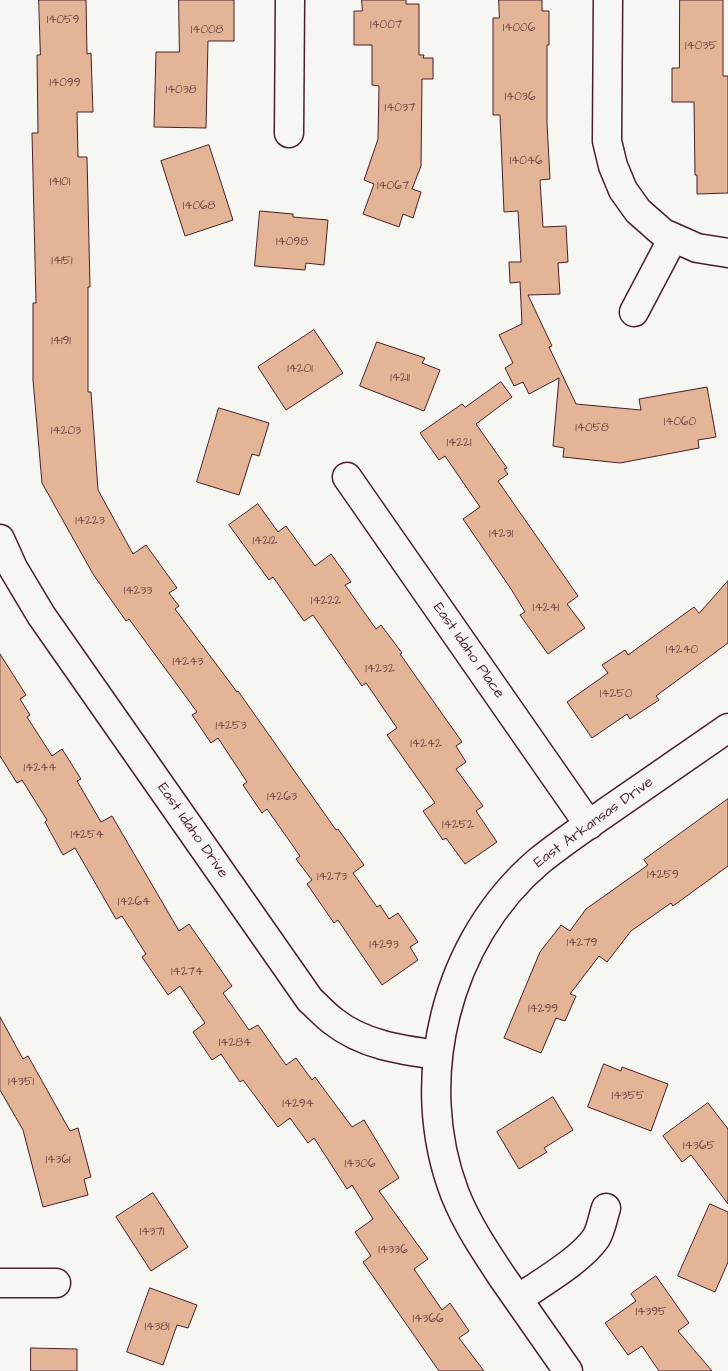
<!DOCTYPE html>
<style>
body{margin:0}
canvas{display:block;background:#f6f6f2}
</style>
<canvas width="728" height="1371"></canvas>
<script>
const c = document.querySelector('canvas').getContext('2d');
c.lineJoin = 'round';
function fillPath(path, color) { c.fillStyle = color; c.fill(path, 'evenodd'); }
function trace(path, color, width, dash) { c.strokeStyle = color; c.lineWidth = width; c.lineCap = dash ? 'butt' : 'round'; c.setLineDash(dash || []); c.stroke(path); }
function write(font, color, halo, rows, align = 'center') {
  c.font = font + ' "Architects Daughter",sans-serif'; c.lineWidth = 4; c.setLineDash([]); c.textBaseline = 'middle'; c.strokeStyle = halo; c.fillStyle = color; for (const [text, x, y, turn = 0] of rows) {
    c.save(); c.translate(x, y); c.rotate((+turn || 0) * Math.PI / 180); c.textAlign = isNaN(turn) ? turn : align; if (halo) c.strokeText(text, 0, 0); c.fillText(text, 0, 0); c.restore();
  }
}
const building = new Path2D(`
 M39,0H86L87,54L91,53L93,112H77L78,157H87L90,287H88V392H91L98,490L133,554L146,545L177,588L169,593L179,606L175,609L237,692L238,691L336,830L338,829L364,865L353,873L377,907L380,905L389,919L398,913L418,942L410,947L418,960L382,985L338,920L334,923L307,884L312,880L296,859L300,856L267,809L262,813L243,785L247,782L218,738L211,743L192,715L197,712L129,619L126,621L93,574L42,483L33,380V303H36L32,133H38L37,55H40Z
 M179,0H234V41H208L206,128L154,127L156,52H179Z
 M362,0H406V4H419V55H424L423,58H433V79H422L421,166L412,189L421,192L413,218L403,214L399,227L363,214L374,184L364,180L378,139L379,86L372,85V45H354V11H362Z
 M499,0H542V11H549V45H547V123L550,179L540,180L543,227L566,226L568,262L558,263L560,294L528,295L552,346L549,347L576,404L641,410L639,399L707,387L716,437L698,440L699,448L620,463L563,457L564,448L553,446L559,378L529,394L523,382L514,386L505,368L513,363L499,335L522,324L520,282L510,283L509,262H521L518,211L504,212L500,115H493V18H499Z
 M680,0H723V76H728V193L697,194V175H695L694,102H672V68H679Z
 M209,145L233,220L185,236L161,161Z
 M260,211L293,214V217L328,220L324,265L306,263L305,270L255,266Z
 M314,330L343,373L286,410L258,367Z
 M377,342L425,358L422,363L440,370L424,411L360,386Z
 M501,382L512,397L476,424L507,468L504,469L508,474L498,481L578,596L567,604L585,628L548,654L520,615L525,612L511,589L463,519L480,507L445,456L439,460L420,433L462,404L465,407Z
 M219,408L269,423L259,456L252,454L239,495L197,482Z
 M258,504L278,532L286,526L315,566L331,554L351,582L345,585L376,629L381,625L402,653L400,654L462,742L456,746L466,762L456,769L483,806L476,811L497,842L465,864L446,838L443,840L423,811L435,803L387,735L397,728L366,683L362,686L313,615L304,621L273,577L269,580L229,525Z
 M728,581V643L656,696L659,700L630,719L627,714L592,738L567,702L608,673L602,665L625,650L628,655L694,607L699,613Z
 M0,654L26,695L20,699L30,715L27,717L52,756L62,749L81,779L77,781L101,822L112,816L179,931L189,924L232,986L223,993L249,1030L258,1025L286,1065L296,1058L312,1080L315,1077L352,1127L364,1120L399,1178L379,1191L428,1259L414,1269L442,1310L450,1303L469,1331L459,1338L484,1371H439L363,1262L371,1256L355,1232L373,1219L352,1185L347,1189L314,1138L308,1143L290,1118L278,1127L243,1080L240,1082L221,1054L212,1060L193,1032L205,1023L180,986L168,995L142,957L146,954L122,916L116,919L75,848L63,855L45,822L47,820L22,780L17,783L0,756Z
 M728,799V866L673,906L671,903L631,931L607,962L599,956L570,994L576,996L565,1021L556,1018L541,1053L504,1038L540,952L561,925L570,931L586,909L648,865L644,860Z
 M0,1017L23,1059L28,1056L70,1131L78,1128L91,1177L84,1179L88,1195L43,1207L23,1130L0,1090Z
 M604,1064L621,1071L622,1067L668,1084L651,1131L588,1107Z
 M553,1097L573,1130L544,1148L547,1152L519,1169L497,1132Z
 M708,1103L728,1129V1204L691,1155L682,1162L663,1136Z
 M153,1193L188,1247L151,1271L116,1217Z
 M710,1204L728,1212V1262L715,1292L678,1276Z
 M656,1276L689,1323L678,1331L712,1371H659L642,1346L628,1355L605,1323L636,1301L631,1294Z
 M150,1288L197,1305L188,1328L177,1325L163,1365L127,1352Z
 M31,1348L77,1349V1371H31Z`);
const minor = new Path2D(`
 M608,0L607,141L613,166L623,190L638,211L663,233L697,248L728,253
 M289,133L290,0
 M634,312L673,238
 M347,477L589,825
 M0,539L13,568L41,615L310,1000C318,1007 325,1015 333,1021C363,1045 401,1050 438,1055
 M0,1283H56
 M518,1299C541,1283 580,1261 596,1238C601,1230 603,1217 606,1208
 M568,1371C546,1340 525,1309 503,1278C485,1251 467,1224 455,1194C411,1080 446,940 539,861C561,843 585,827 608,811C648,783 688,756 728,728`);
const numberNames = [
 ["14059",63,20],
 ["14007",386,25],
 ["14006",519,28],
 ["14008",207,30],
 ["14035",701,46],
 ["14099",65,83],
 ["14038",181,90],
 ["14036",520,97],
 ["14037",400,108],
 ["14046",526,161],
 ["14101",60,182],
 ["14067",393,186],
 ["14068",199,206],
 ["14098",292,242],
 ["14151",62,261],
 ["14191",61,341],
 ["14201",300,369],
 ["14211",400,378],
 ["14060",680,422],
 ["14058",592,428],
 ["14203",66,431],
 ["14221",459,443],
 ["14223",90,521],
 ["14231",501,534],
 ["14212",265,541],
 ["14233",138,591],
 ["14222",326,601],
 ["14241",546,608],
 ["14240",682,650],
 ["14243",188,662],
 ["14232",380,669],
 ["14250",616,694],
 ["14253",231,726],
 ["14242",426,744],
 ["14244",40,768],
 ["14263",282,797],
 ["14252",458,825],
 ["14254",87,835],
 ["14259",663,875],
 ["14273",332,877],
 ["14264",134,902],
 ["14279",582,943],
 ["14293",384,945],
 ["14274",187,972],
 ["14299",543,1009],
 ["14284",235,1043],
 ["14351",21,1082],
 ["14355",628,1096],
 ["14294",298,1104],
 ["14365",699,1146],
 ["14361",58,1160],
 ["14306",360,1164],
 ["14371",152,1232],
 ["14336",393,1250],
 ["14395",651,1312],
 ["14366",428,1319],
 ["14381",157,1327]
];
const streetNames = [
 ["East Idaho Place",468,651,55],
 ["East Arkansas Drive",594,823,-36],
 ["East Idaho Drive",192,831,55]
];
fillPath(building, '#e4b496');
trace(building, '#4a1f2b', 1);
trace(minor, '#4a1f2b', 31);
trace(minor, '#f6f6f2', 28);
write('12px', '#704446', null, numberNames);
write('15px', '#4a1f2b', '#f6f6f2', streetNames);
</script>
